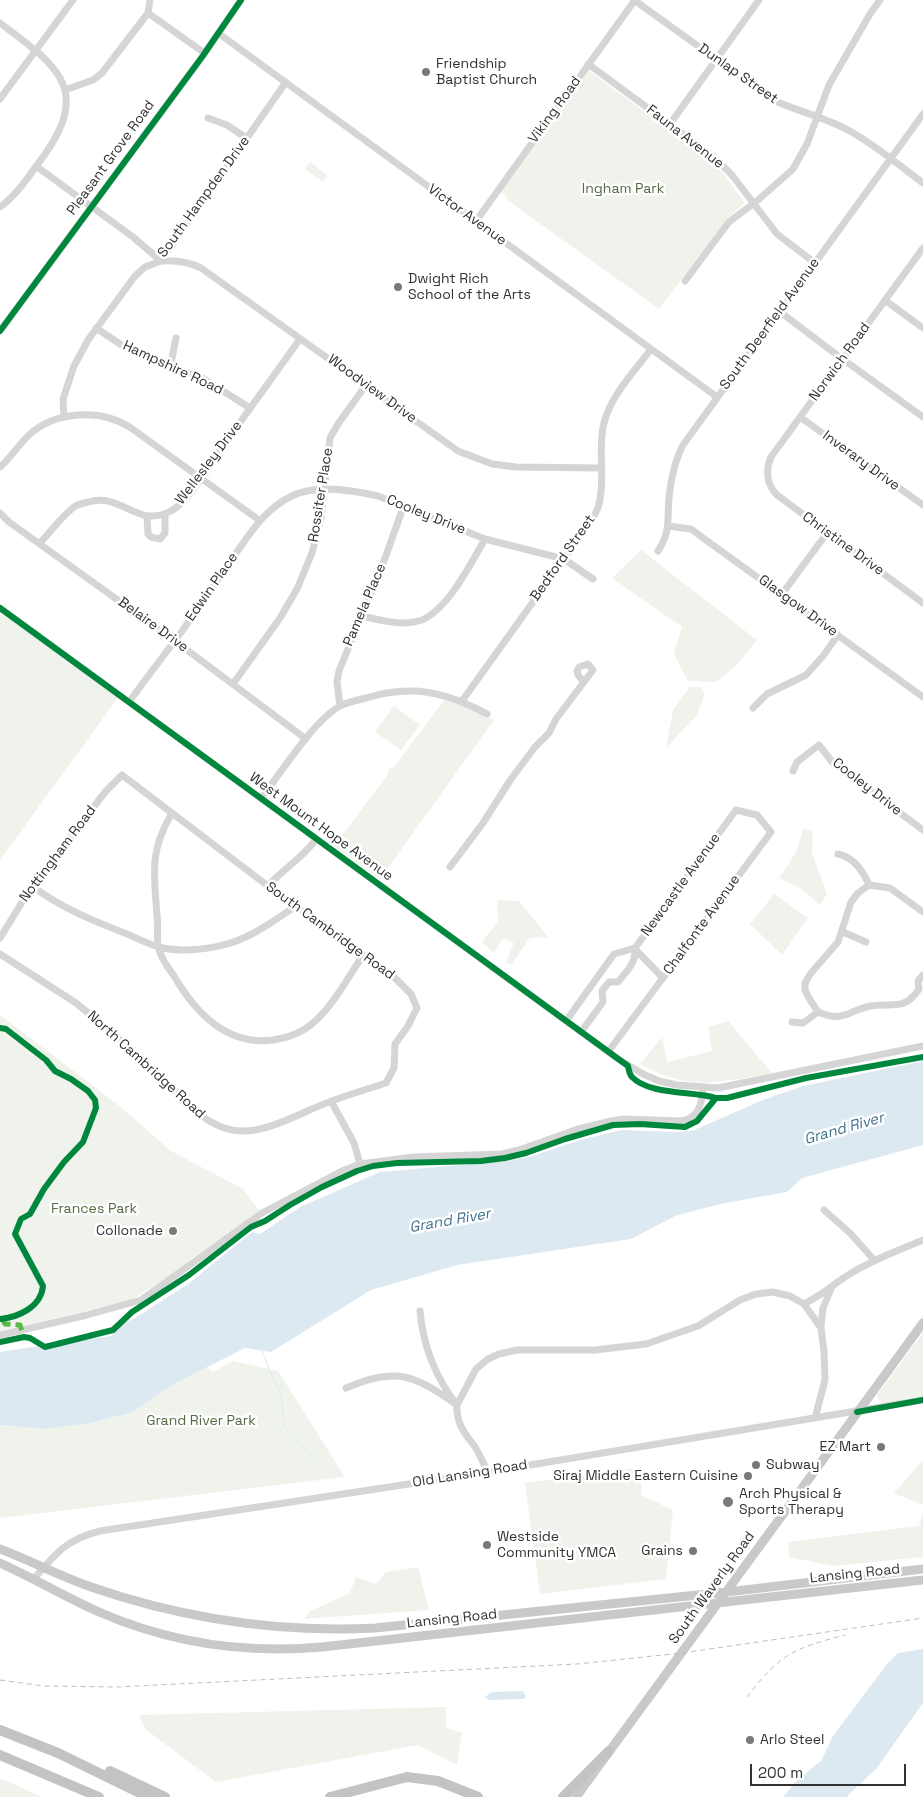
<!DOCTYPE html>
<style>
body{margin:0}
#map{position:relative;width:923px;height:1797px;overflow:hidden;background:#fff;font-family:"Space Grotesk",sans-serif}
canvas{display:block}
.scale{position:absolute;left:750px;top:1764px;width:156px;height:22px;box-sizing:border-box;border:2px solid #313131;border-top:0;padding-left:6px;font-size:15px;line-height:18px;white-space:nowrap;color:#313131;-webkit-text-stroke:4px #fff;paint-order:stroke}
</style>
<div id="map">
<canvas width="923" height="1797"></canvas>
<div class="scale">200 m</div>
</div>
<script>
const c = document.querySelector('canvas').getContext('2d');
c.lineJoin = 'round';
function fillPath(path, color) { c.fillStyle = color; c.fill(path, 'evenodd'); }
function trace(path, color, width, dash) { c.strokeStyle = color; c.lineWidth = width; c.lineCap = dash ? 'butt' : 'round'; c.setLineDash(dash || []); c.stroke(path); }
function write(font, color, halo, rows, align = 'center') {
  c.font = font + ' "Space Grotesk",sans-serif'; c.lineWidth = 5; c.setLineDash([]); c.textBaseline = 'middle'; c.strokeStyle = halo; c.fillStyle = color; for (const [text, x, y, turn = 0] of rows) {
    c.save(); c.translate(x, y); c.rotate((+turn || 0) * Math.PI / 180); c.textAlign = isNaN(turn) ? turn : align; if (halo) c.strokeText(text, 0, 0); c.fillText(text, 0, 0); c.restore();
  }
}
const green = new Path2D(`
 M589,71L715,163L745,203L728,218L659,309L507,200L506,195L501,192Z
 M310,162L328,176L323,182L305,169Z
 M641,550L757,640L737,665L716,682L688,681L674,654L682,627L612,578Z
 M0,607L120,695L0,860Z
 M690,687H701L705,693L697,715L666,748L673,710Z
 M446,698L476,710L494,720L380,879L334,846L388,774L389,768H393Z
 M394,706L420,725L401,750L375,732Z
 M804,828L813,832L812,853L827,894L820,905L800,888L779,878L795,854Z
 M774,894L808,918L782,955L750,924Z
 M497,900L519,901L548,937L530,938L511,965L506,962L514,943L504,938L493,953L482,942L498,921Z
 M0,1015L121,1107L171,1151L243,1189L260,1211L191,1259L173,1274L129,1301L0,1331Z
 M728,1021L772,1073C720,1082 689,1092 640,1064L662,1037L667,1062L712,1051L708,1027Z
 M923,1333V1396L882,1403L880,1402L877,1395Z
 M233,1361L278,1371L345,1477L0,1518V1425L44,1429L103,1420L133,1412L172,1385L205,1366L213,1372Z
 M923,1460V1505L894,1493Z
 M642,1467L641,1495L673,1510L666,1579L540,1594L525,1483Z
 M923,1513V1557L833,1566L789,1557L788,1542L919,1526Z
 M418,1567L429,1610L304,1619L310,1611L350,1593L356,1577L376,1584L386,1572Z
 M446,1707V1728L462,1733L457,1765L418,1745L216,1782L145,1729L139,1715Z
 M2,1779L42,1797H0V1780Z`);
const water = new Path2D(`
 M923,1061V1145L802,1178L787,1192L720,1204L675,1216L631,1239L457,1265L371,1290L271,1352L245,1348L172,1385L133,1412L91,1423L44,1429L0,1425V1352L39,1346L45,1350L54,1348L57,1344L111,1336L122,1324L135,1318L188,1284L252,1232L260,1234L300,1207L380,1172L507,1161L529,1157L577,1141L621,1130L675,1132L692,1131L763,1100L803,1086Z
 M923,1649V1703L876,1769L848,1795V1797H783L798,1779L821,1761L833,1736L887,1664L898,1653Z
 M523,1691L526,1696L524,1699L489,1700L485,1697L491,1692Z`);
const stream = new Path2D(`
 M261,1349L282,1399L284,1426L317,1461`);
const minor = new Path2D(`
 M150,0L148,13L203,52
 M634,0L773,100C797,111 824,117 848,130C874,144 899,165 923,183
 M0,23C59,67 93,90 40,161C28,177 17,195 0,207
 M218,33L717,397
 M588,64L713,156L732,175L777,234L815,263
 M65,90L93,80L102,73L148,13
 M0,99L73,0
 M208,118L227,125L246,138
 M670,124L759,0
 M36,166L133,237L161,261C175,260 187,261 201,268L458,451L492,464L516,467L601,468
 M476,221L635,0
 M923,248L771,457C765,471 767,485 777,495L923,603
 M685,281L729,222L758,200L793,169L807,144L829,85L870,14L880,0
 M886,301L923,328
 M779,311L837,355L923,417
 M96,328L129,350L170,368L180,370L204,379L250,408
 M0,331L202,57L241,0
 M170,368L176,338
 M64,417L63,399L74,366L88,340L135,276L145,267L161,261L286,82
 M800,417L923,505
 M0,467C11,458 18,445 29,435C55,411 101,408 131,428L259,520
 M0,513L9,522L175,641L306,739
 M147,517L148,534L151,537L160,539L165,533V514
 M668,526L691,529L699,535L923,697
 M40,543C51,531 61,517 74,507C78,504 84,503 88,502C122,492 137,529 171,511C187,503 207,469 218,453C245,415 273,377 300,339
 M658,551C671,531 667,519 669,498C671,479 674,462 683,445L923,114
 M782,594L827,533
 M0,608L618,1059L643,1074L659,1081L677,1085L718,1088L923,1046
 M360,616C374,618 388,623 403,623C408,623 416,622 422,620C449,608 471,563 485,539
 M233,684L280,618L297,589L312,553L321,518L330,438L338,424L366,385
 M462,701L591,521C594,516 598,510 599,504C606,478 597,449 604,423C611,395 634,372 651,349
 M129,702C150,673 172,645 193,616C206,597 219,578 232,559C249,535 264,509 292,496C317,484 352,490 378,496L485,539L564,559L593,579
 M340,706L337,682L339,671L384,561L404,505
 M753,708L767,694L806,675L823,656L838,635
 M793,771L797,762L819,745L833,763L923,830
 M261,799C279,775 315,719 340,706C348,702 358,700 366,698C412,684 446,692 487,714
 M172,813C149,852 154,872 157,916C158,925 157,936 158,946C160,956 168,968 174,976C195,1012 227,1046 273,1040C284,1038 294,1036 305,1029C329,1014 347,979 363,955
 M838,854C853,857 863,871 869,885
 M450,867L483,823L511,779L535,747L549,733L556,719L593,670L588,664L579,667L577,671L578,675L584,682
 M32,886C61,908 94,921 127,934C137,938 148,944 159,947C176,952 205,950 223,945C250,939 273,921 296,906
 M268,886C283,869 304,857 316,839
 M923,912L890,888L869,885L858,893L851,902L838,942L811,973L805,983V990L809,998L818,1012C844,1023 847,1011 870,1006C892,1002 904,1012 919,989L918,981L923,975
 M843,932L866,942
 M0,938L32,886L106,791L122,775L268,886L394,977L411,994L417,1008L408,1026L395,1044L394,1068L386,1083C368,1089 350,1094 332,1101C305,1110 274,1130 245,1131C230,1132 218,1126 206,1119L113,1033L76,1003L0,954
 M635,949L663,978
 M566,1021L614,954L635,948L736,810L757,815L771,832L608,1052
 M792,1022L803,1023L818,1012
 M581,1032L603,1002L602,991L609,982H618C626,972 637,962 635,948
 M331,1101L354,1143L360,1164
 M824,1210L850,1233L875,1261
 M804,1304C817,1297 828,1290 839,1281C864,1263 895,1252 923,1240
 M420,1311C423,1345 436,1378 457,1405C456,1421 463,1432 473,1444C479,1452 483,1463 488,1472
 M821,1326L823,1308L831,1289
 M0,1335L87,1315L141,1300L262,1213L342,1171L360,1164L413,1157L502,1154L519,1150L578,1129L611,1121L624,1119L682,1121C699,1117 702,1104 703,1088
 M346,1388C395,1366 415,1375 457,1405L476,1369L488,1359L499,1354L517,1350H595L646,1344L698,1326L740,1300L756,1294L773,1292L790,1296L804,1304L821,1328L824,1351L825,1380L815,1418
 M34,1579C55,1554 67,1539 100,1531L488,1472L923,1400`);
const major = new Path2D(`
 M0,1549C31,1561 60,1576 91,1587C184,1619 276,1633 375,1628L727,1592L923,1569
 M0,1563C34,1578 65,1597 99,1612C170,1643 245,1654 322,1647L923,1580
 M576,1797L923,1323`);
const highway = new Path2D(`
 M0,1730L58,1753L148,1797
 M0,1755L99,1797
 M110,1771L165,1797
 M330,1797L407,1777L438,1781L478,1797
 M563,1797L609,1751`);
const rail = new Path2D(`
 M0,1680L44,1686L117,1687L577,1664L682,1653L923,1618
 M747,1697C780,1654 792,1649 845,1635`);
const quiet = new Path2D(`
 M3,1320L5,1324L20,1325L24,1337`);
const cycleway = new Path2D(`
 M0,331L202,57L241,0
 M0,608L628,1066C629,1070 629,1074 632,1077C649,1095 693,1091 716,1098
 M0,1028L6,1029L46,1060L55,1071L71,1079L88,1091L95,1100L96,1108L83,1142L64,1162L44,1189L30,1214L21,1219L15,1234L43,1286C41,1307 19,1317 0,1319
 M0,1342L24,1337L30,1338L45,1347L113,1330L132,1312L189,1275L251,1227L265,1221L290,1205L322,1187L357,1171L373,1166L397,1163L481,1161L505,1158L526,1153L565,1139L613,1125L640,1124L685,1127L697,1121L716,1098H727L806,1078L923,1057
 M857,1412L923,1400`);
const markers = [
 [426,72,5,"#797979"],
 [398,287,5,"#797979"],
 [173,1231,5,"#797979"],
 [881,1447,5,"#797979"],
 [756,1465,5,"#797979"],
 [748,1476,5,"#797979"],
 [728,1502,6,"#797979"],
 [487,1545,5,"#797979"],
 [693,1551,5,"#797979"],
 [750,1740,5,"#797979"]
];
const poiNames = [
 ["Friendship",436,64],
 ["Baptist Church",436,80],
 ["Dwight Rich",408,279],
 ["School of the Arts",408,295],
 ["Collonade",163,1231,"right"],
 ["EZ Mart",871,1447,"right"],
 ["Subway",766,1465],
 ["Siraj Middle Eastern Cuisine",738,1476,"right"],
 ["Arch Physical &",739,1494],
 ["Sports Therapy",739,1510],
 ["Westside",497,1537],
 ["Community YMCA",497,1553],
 ["Grains",683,1551,"right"],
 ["Arlo Steel",760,1740]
];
const streetNames = [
 ["Dunlap Street",738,74,35],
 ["Viking Road",555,110,-54],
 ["Fauna Avenue",685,137,38],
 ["Pleasant Grove Road",111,158,-54],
 ["South Hampden Drive",204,197,-54],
 ["Victor Avenue",467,215,36],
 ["South Deerfield Avenue",770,324,-54],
 ["Norwich Road",840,362,-54],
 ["Hampshire Road",173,368,25],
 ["Woodview Drive",372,389,36],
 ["Inverary Drive",861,461,36],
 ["Wellesley Drive",209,463,-53],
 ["Rossiter Place",321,495,-81],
 ["Cooley Drive",426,515,22],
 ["Christine Drive",843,544,36],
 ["Bedford Street",563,558,-55],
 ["Edwin Place",212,587,-55],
 ["Pamela Place",365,605,-67],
 ["Glasgow Drive",798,606,36],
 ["Belaire Drive",153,625,36],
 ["Cooley Drive",867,787,38],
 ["West Mount Hope Avenue",321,827,36],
 ["Nottingham Road",58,854,-53],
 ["Newcastle Avenue",681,885,-54],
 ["Chalfonte Avenue",702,925,-54],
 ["South Cambridge Road",330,931,36],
 ["North Cambridge Road",146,1065,42],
 ["Old Lansing Road",470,1474,-9],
 ["Lansing Road",855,1574,-6],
 ["South Waverly Road",712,1588,-54],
 ["Lansing Road",452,1619,-6]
];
const parkNames = [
 ["Ingham Park",623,189],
 ["Frances Park",94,1209],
 ["Grand River Park",201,1421]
];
const waterNames = [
 ["Grand River",844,1129,-16],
 ["Grand River",450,1221,-10]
];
fillPath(green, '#f0f3ec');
fillPath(water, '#dde9f1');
trace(stream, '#dde9f1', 1);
trace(minor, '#d5d5d5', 7);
trace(major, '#c9c9c9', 9);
trace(highway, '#c3c3c3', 10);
trace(rail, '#bdbdbd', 1, [5, 4]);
trace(quiet, '#58b947', 5, [10, 5]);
trace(cycleway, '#00873e', 6);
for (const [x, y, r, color] of markers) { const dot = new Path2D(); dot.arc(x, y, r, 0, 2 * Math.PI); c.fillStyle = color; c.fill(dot); trace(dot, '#fff', 2); }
write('14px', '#313131', '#fff', poiNames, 'left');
write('14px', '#313131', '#fff', streetNames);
write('14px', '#556b41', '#fff', parkNames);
write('italic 15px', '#43738f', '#fff', waterNames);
</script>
